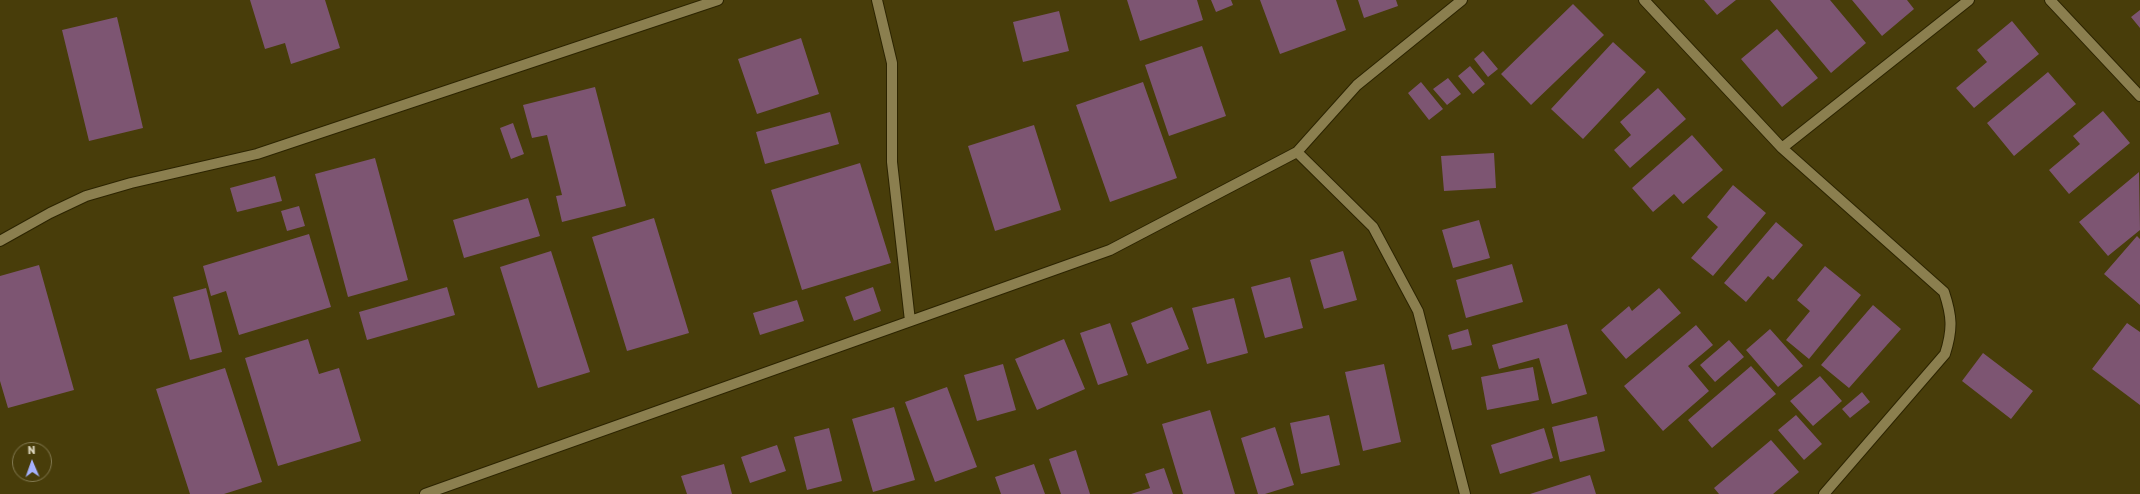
<!DOCTYPE html>
<style>
body{margin:0}
#map{position:relative;width:2140px;height:494px;overflow:hidden;background:#483d0a;font-family:Rubik,sans-serif}
canvas{display:block}
.north{position:absolute;left:12px;top:442px;width:40px;height:40px;box-sizing:border-box;background:#483d0a;border:1px solid #827951;border-radius:50%;rotate:358deg;font-size:11px;font-weight:700;line-height:16px;text-align:center;color:#d9d3bb}
.north::after{content:'';display:block;margin:auto;width:14px;height:18px;background:#a5b1fc;clip-path:polygon(50% 0,100% 100%,50% 72%,0 100%)}
</style>
<div id="map">
<canvas width="2140" height="494"></canvas>
<div class="north">N</div>
</div>
<script>
const c = document.querySelector('canvas').getContext('2d');
c.lineJoin = 'round';
function fillPath(path, color) { c.fillStyle = color; c.fill(path, 'evenodd'); }
function trace(path, color, width, dash) { c.strokeStyle = color; c.lineWidth = width; c.lineCap = dash ? 'butt' : 'round'; c.setLineDash(dash || []); c.stroke(path); }
const building = new Path2D(`
 M250,0H325L340,48L291,64L285,43L265,49Z
 M1127,0H1197L1203,20L1140,41Z
 M1211,0H1231L1233,5L1216,12Z
 M1260,0H1336L1346,30L1280,54Z
 M1358,0H1396L1398,6L1364,18Z
 M1704,0H1736L1717,15Z
 M1770,0H1830L1866,43L1831,73Z
 M1852,0H1907L1914,9L1882,36Z
 M1573,4L1604,35L1531,105L1501,74Z
 M2140,10V28L2131,17Z
 M1059,11L1069,51L1023,62L1013,22Z
 M117,17L143,128L89,141L62,30Z
 M2012,21L2039,54L1974,108L1956,88L1987,62L1977,50Z
 M1777,29L1818,78L1782,107L1741,59Z
 M801,38L819,94L757,114L738,59Z
 M1613,42L1646,72L1583,139L1551,109Z
 M1202,46L1226,116L1169,136L1145,65Z
 M1483,51L1498,69L1488,77L1474,59Z
 M1470,66L1485,84L1473,94L1458,76Z
 M2048,72L2076,104L2014,156L1987,123Z
 M1448,78L1461,94L1447,105L1433,89Z
 M1143,82L1177,178L1110,202L1076,105Z
 M1421,82L1443,109L1429,120L1408,93Z
 M595,87L626,206L562,222L556,196L562,195L547,135L532,138L523,105Z
 M1658,88L1686,119L1630,168L1614,150L1631,135L1620,122Z
 M2103,111L2130,143L2069,194L2049,170L2080,144L2073,136Z
 M830,112L839,144L765,164L756,132Z
 M513,123L524,154L511,159L500,128Z
 M1034,125L1061,210L995,231L968,146Z
 M1692,135L1723,170L1683,204L1674,194L1653,212L1632,188Z
 M1494,153L1496,188L1444,191L1441,156Z
 M375,158L408,280L348,297L315,174Z
 M860,163L891,263L802,290L771,190Z
 M2139,172L2140,230L2108,256L2079,222Z
 M275,176L282,201L237,212L230,188Z
 M1733,185L1766,213L1713,276L1691,258L1718,227L1707,217Z
 M528,198L540,236L464,258L453,220Z
 M299,206L305,226L287,231L281,211Z
 M654,218L689,333L627,351L592,237Z
 M1479,220L1490,258L1453,268L1442,230Z
 M1776,222L1803,245L1773,280L1768,276L1746,302L1724,283Z
 M309,234L331,307L239,335L226,291L211,296L203,266Z
 M2137,236L2140,239V305L2104,274Z
 M551,251L590,372L538,388L500,267Z
 M1343,251L1357,300L1324,309L1310,260Z
 M1512,264L1523,302L1466,318L1456,280Z
 M39,265L74,390L8,408L0,381V276Z
 M1825,266L1861,295L1809,359L1786,340L1810,311L1797,300Z
 M1290,277L1303,328L1265,338L1251,287Z
 M447,287L455,315L367,340L359,312Z
 M873,287L881,311L854,321L845,297Z
 M206,288L222,352L190,360L173,297Z
 M1659,288L1681,313L1626,359L1601,330L1629,306L1632,311Z
 M1234,298L1248,353L1207,364L1192,308Z
 M797,300L804,321L760,335L753,313Z
 M1873,305L1901,329L1849,388L1821,365Z
 M1172,307L1189,349L1147,364L1131,323Z
 M1110,323L1128,375L1098,385L1080,333Z
 M2127,323L2140,332V405L2092,369Z
 M1567,324L1587,394L1552,404L1539,358L1499,369L1492,345Z
 M1696,325L1713,345L1688,366L1709,391L1663,431L1624,386Z
 M1468,329L1472,345L1452,350L1448,335Z
 M1770,329L1803,366L1778,387L1746,350Z
 M308,339L319,374L339,368L361,441L278,466L245,358Z
 M1064,339L1085,389L1037,410L1015,359Z
 M1729,340L1744,357L1715,382L1700,365Z
 M1983,353L2033,391L2011,419L1962,381Z
 M1003,364L1016,410L977,421L964,375Z
 M1384,364L1401,442L1363,451L1345,372Z
 M1751,366L1776,394L1712,448L1688,420Z
 M1533,367L1539,400L1487,410L1481,377Z
 M225,368L262,482L224,494H190L156,389Z
 M1820,376L1842,401L1813,426L1790,401Z
 M947,387L977,467L935,482L905,402Z
 M1862,392L1870,402L1850,418L1842,409Z
 M894,407L915,480L873,492L852,419Z
 M1210,410L1235,494H1183L1162,424Z
 M1329,415L1340,465L1301,474L1290,423Z
 M1796,415L1822,444L1804,460L1778,430Z
 M1597,416L1605,451L1560,462L1552,427Z
 M1275,427L1294,485L1265,494H1258L1241,438Z
 M829,428L842,481L807,490L794,437Z
 M1544,428L1553,458L1500,474L1491,445Z
 M1771,440L1799,472L1773,494H1719L1714,488Z
 M777,445L786,471L750,483L741,457Z
 M1076,450L1090,494H1061L1049,459Z
 M724,464L732,494H687L681,476Z
 M1034,464L1045,494H1001L995,477Z
 M1164,468L1173,494H1131L1150,488L1145,474Z
 M1590,475L1596,494H1530Z`);
const minor = new Path2D(`
 M877,0L892,63V162L910,321
 M1644,0L1782,148L1944,292C1952,316 1953,329 1945,354L1824,494
 M2050,0L2140,96
 M1782,148L1969,0
 M1297,152L1373,227L1418,311L1465,494
 M0,241L50,213L86,196L131,183L257,154L718,0
 M425,494L1110,250L1297,152L1357,85L1462,0`);
fillPath(building, '#7d5572');
trace(minor, '#2c2400', 12);
trace(minor, '#8b7f4f', 10);
</script>
